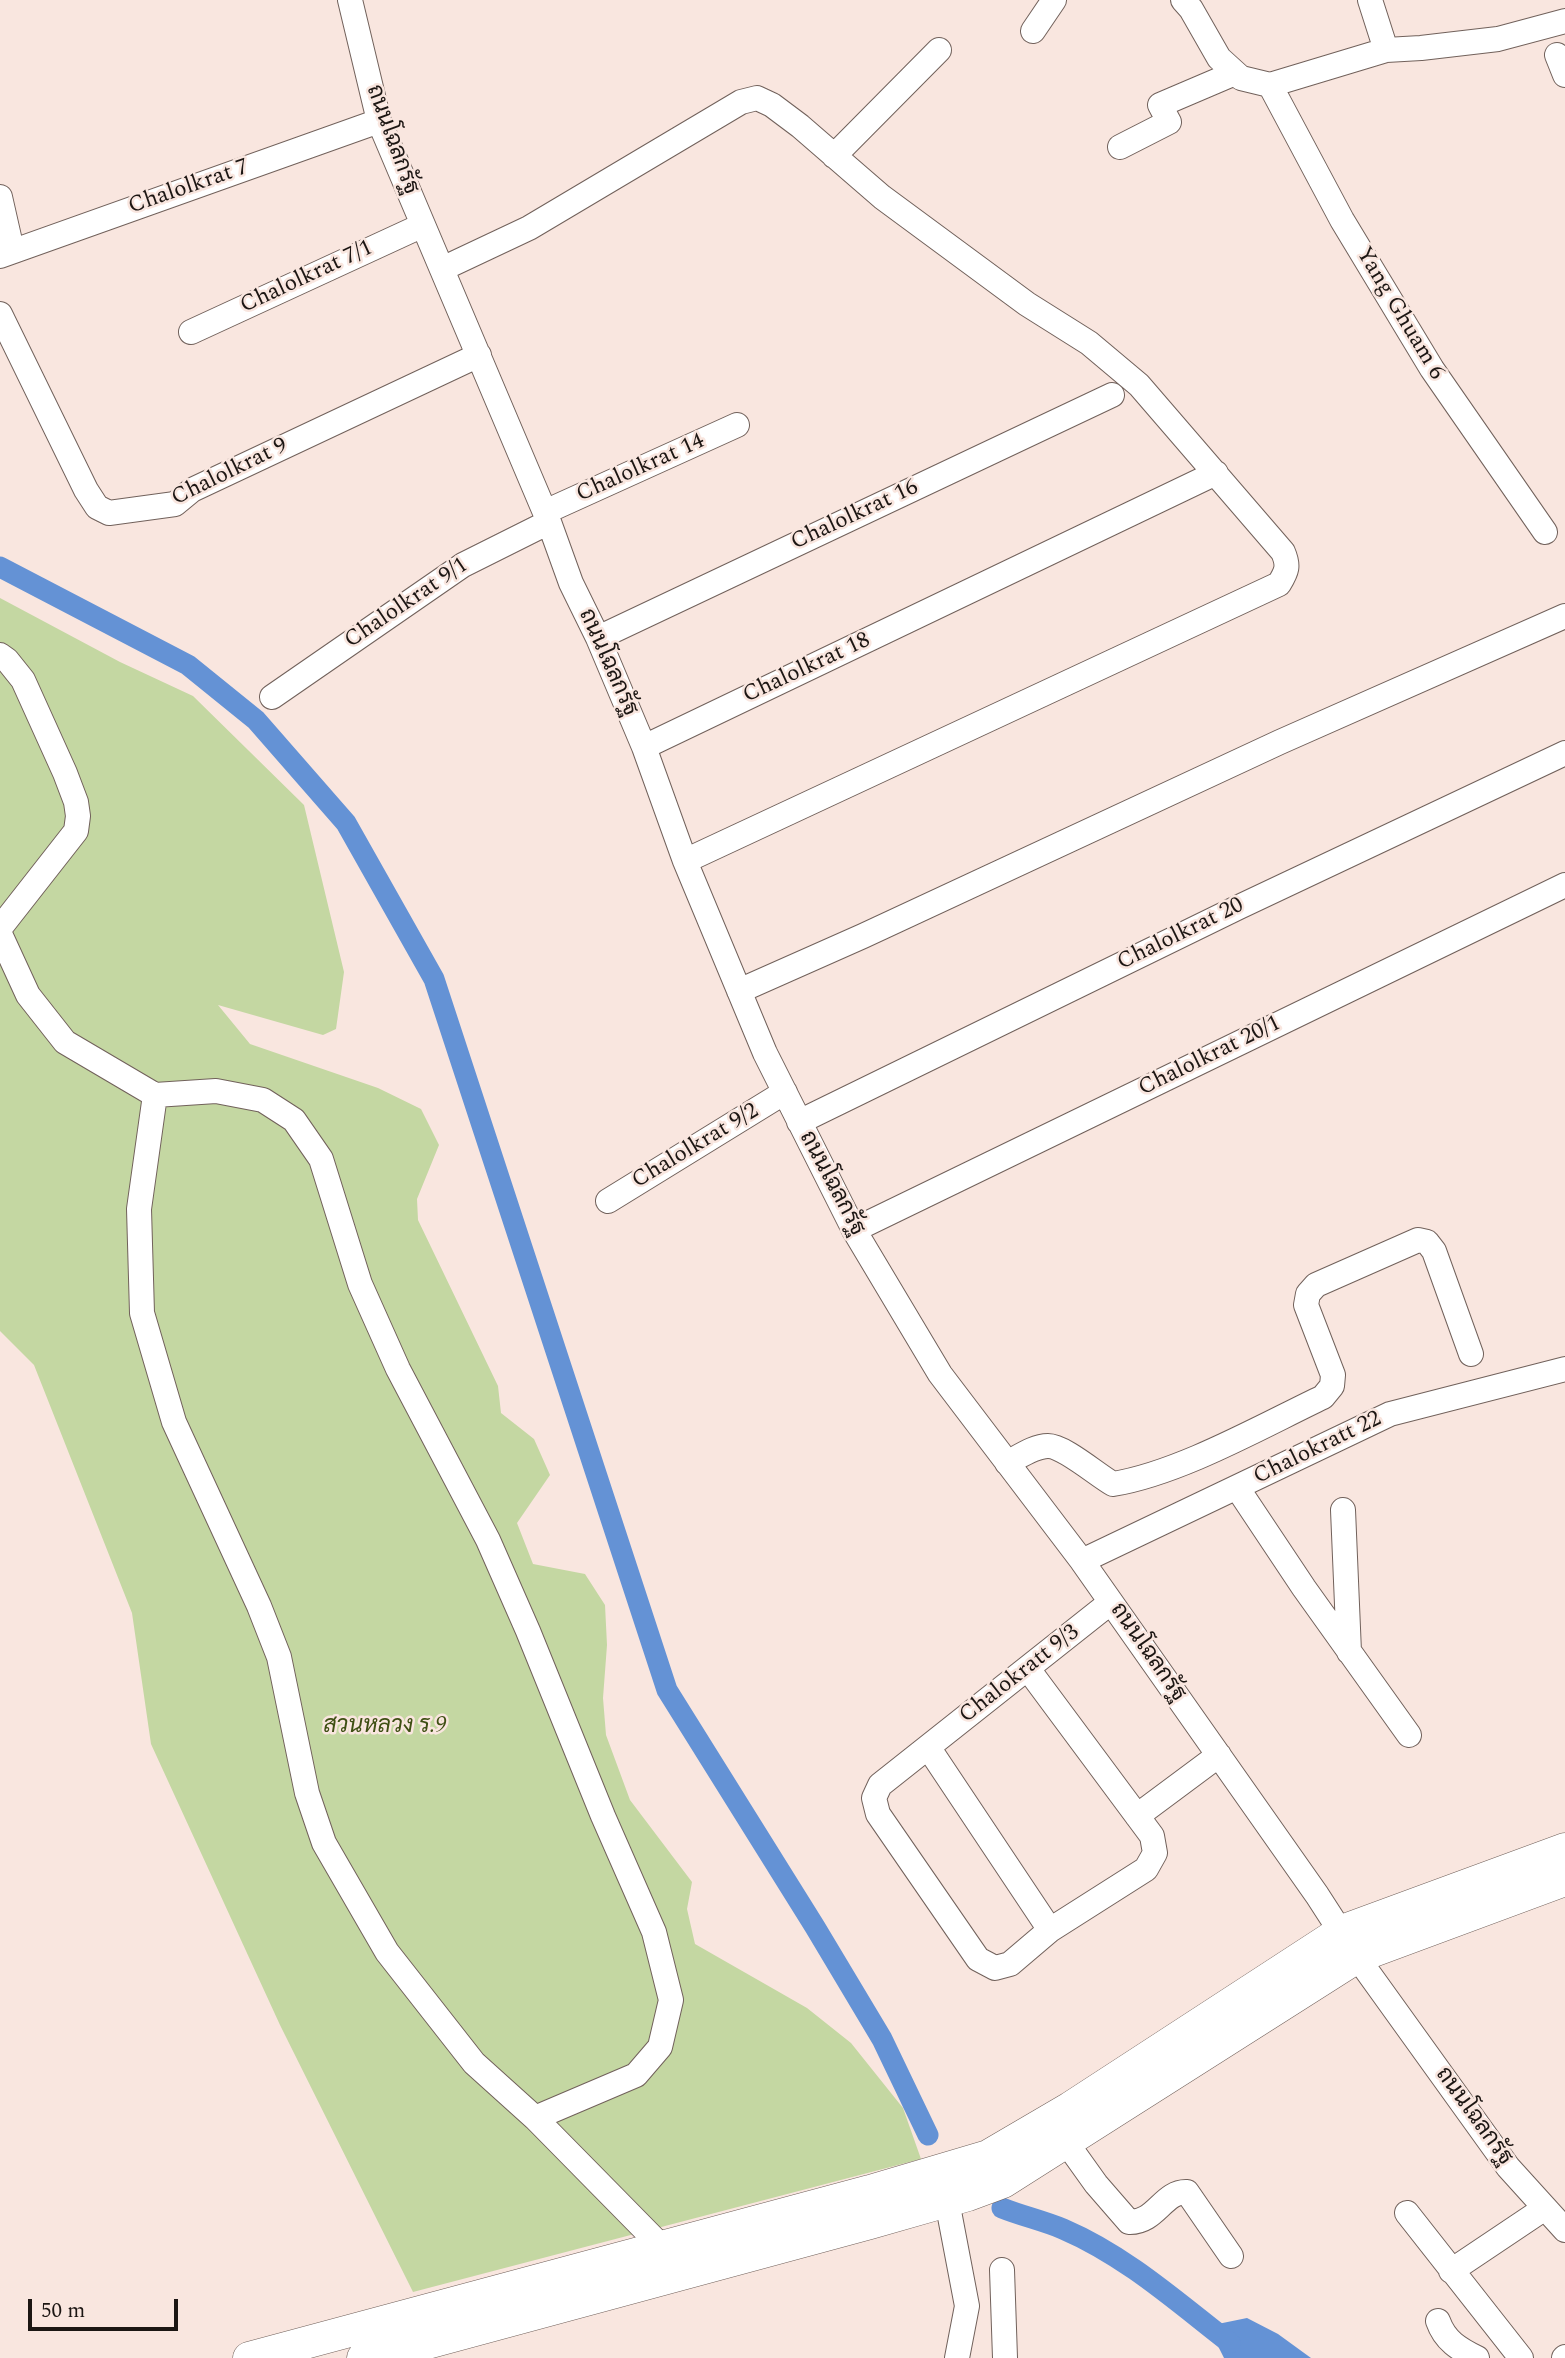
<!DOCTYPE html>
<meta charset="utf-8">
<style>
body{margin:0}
#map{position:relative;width:1565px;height:2358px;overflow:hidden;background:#f9e6df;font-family:Spectral,serif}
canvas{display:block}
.scale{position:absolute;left:28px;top:2299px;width:150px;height:32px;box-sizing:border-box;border:4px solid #1c1613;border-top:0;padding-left:9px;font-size:21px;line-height:24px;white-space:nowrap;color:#1c1613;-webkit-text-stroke:5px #f9e6df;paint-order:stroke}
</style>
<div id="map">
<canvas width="1565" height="2358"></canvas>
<div class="scale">50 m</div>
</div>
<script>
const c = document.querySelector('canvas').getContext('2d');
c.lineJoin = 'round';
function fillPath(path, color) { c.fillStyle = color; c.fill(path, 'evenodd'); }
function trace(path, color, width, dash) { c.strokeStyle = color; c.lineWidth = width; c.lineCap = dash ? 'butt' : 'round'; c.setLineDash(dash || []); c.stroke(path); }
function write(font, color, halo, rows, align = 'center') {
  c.font = font + ' Spectral,Sarabun,serif'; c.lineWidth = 5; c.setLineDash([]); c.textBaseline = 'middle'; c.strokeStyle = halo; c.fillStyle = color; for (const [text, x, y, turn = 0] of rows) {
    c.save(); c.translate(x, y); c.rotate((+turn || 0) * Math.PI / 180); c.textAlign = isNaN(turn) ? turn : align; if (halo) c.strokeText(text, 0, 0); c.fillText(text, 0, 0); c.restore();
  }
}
const green = new Path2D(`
 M0,598L120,662L193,696L304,805L344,972L336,1029L323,1035L218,1005L250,1044L378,1088L421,1109L439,1145L417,1199L418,1220L498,1386L501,1413L534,1439L550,1475L517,1523L533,1564L585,1574L605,1605L607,1645L603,1698L606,1735L630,1800L692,1882L687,1909L695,1944L807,2008L851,2043L903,2108L921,2159L413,2292L280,2025L151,1744L132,1613L34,1365L0,1331Z`);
const water = new Path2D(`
 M1247,2318L1278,2334L1311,2358H1224L1208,2326Z`);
const canal = new Path2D(`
 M0,567L188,665L256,720L346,823L434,979L667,1690L815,1927L882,2039L928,2135
 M1002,2208C1022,2216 1044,2221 1063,2229C1126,2256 1177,2302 1230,2343`);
const minor = new Path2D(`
 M350,0L379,121L549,522L571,583L598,638L644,747L685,861L765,1053L854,1230L940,1374L1082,1561L1317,1895L1357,1957L1508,2167L1565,2230
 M1183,0L1191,9L1219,58L1241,78L1270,85L1386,50L1421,48L1498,39L1565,21
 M1370,0L1386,50
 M1033,31L1054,0
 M1557,55L1565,75
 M1270,85L1342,220L1432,369L1545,532
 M1120,147L1169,122L1160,105L1235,73
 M834,156L939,50
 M0,197L12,250
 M0,256L379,121
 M442,269L529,228L741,102L757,98L772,105L800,126L882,197L1027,304L1089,343L1139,385L1283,552C1289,566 1287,571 1279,584L685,861
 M0,314L86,490L97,507L109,513L175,504L192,490L479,355
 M191,332L423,225
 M545,512L737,425
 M598,638L1112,395
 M0,655L7,660L23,680L65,773L76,802L78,816L76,831L0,928
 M272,697L463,565L549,522
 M644,747L1216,473
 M0,934L28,995L65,1042L155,1095L216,1091L263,1100L294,1120L321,1159L360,1284L398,1369L488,1540L528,1631L603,1816L654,1932L671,2000L660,2047L636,2075L535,2118
 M739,991L863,936L1280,742L1565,616
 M155,1095L139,1209L142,1313L174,1422L259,1606L279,1657L307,1793L324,1843L387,1952L474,2063L535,2118L662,2247
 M799,1122L1239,907L1565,753
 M608,1201L785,1092
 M854,1230L1565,885
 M1007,1463C1019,1457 1034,1446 1048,1446C1064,1446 1097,1475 1113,1484C1180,1473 1262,1426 1323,1397L1332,1386L1333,1375L1306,1305L1308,1294L1316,1285L1418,1240L1427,1242L1434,1251L1471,1354
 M1238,1489L1304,1588L1409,1735
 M1343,1510L1349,1652
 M1082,1561L1390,1414L1565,1369
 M1028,1669L1152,1836L1155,1853L1146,1869L1050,1930L1010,1964L995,1968L978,1959L878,1814L874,1798L880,1785L1111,1602
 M928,1747L1050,1930
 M1137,1816L1219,1755
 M1066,2142L1096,2184L1129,2222C1156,2223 1163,2191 1187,2192L1231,2256
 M947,2201L967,2306L957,2358
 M1407,2213L1521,2358
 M1002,2270L1005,2358
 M1451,2271L1545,2208
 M1438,2321C1445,2341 1459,2349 1477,2358
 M1564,2358L1565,2357`);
const major = new Path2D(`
 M249,2358L870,2191L988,2156L1070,2108L1342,1931L1565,1849
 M363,2358L405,2349L870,2223L968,2195L1003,2182L1357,1957L1565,1880`);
const streetNames = [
 ["ถนนโฉลกรัฐ",391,140,70],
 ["Chalolkrat 7",189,188,-19],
 ["Chalolkrat 7/1",307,278,-25],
 ["Yang Ghuam 6",1399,314,59],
 ["Chalolkrat 14",641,469,-24],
 ["Chalolkrat 9",230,473,-26],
 ["Chalolkrat 16",855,516,-25],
 ["Chalolkrat 9/1",407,604,-34],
 ["ถนนโฉลกรัฐ",607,663,66],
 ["Chalolkrat 18",807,669,-25],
 ["Chalolkrat 20",1181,935,-26],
 ["Chalolkrat 20/1",1210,1057,-26],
 ["Chalolkrat 9/2",696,1147,-31],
 ["ถนนโฉลกรัฐ",831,1184,62],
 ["Chalokratt 22",1318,1449,-26],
 ["ถนนโฉลกรัฐ",1147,1653,55],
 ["Chalokratt 9/3",1020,1675,-38],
 ["ถนนโฉลกรัฐ",1473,2117,54]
];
const parkNames = [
 ["สวนหลวง ร.9",385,1727]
];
fillPath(green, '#c4d7a2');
fillPath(water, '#6492d5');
trace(canal, '#6492d5', 21);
trace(minor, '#71615b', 26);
trace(major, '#71615b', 33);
trace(minor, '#fff', 24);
trace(major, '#fff', 32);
write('23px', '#1c1613', '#f9e6df', streetNames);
write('italic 23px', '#3e4f13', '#f9e6df', parkNames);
</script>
